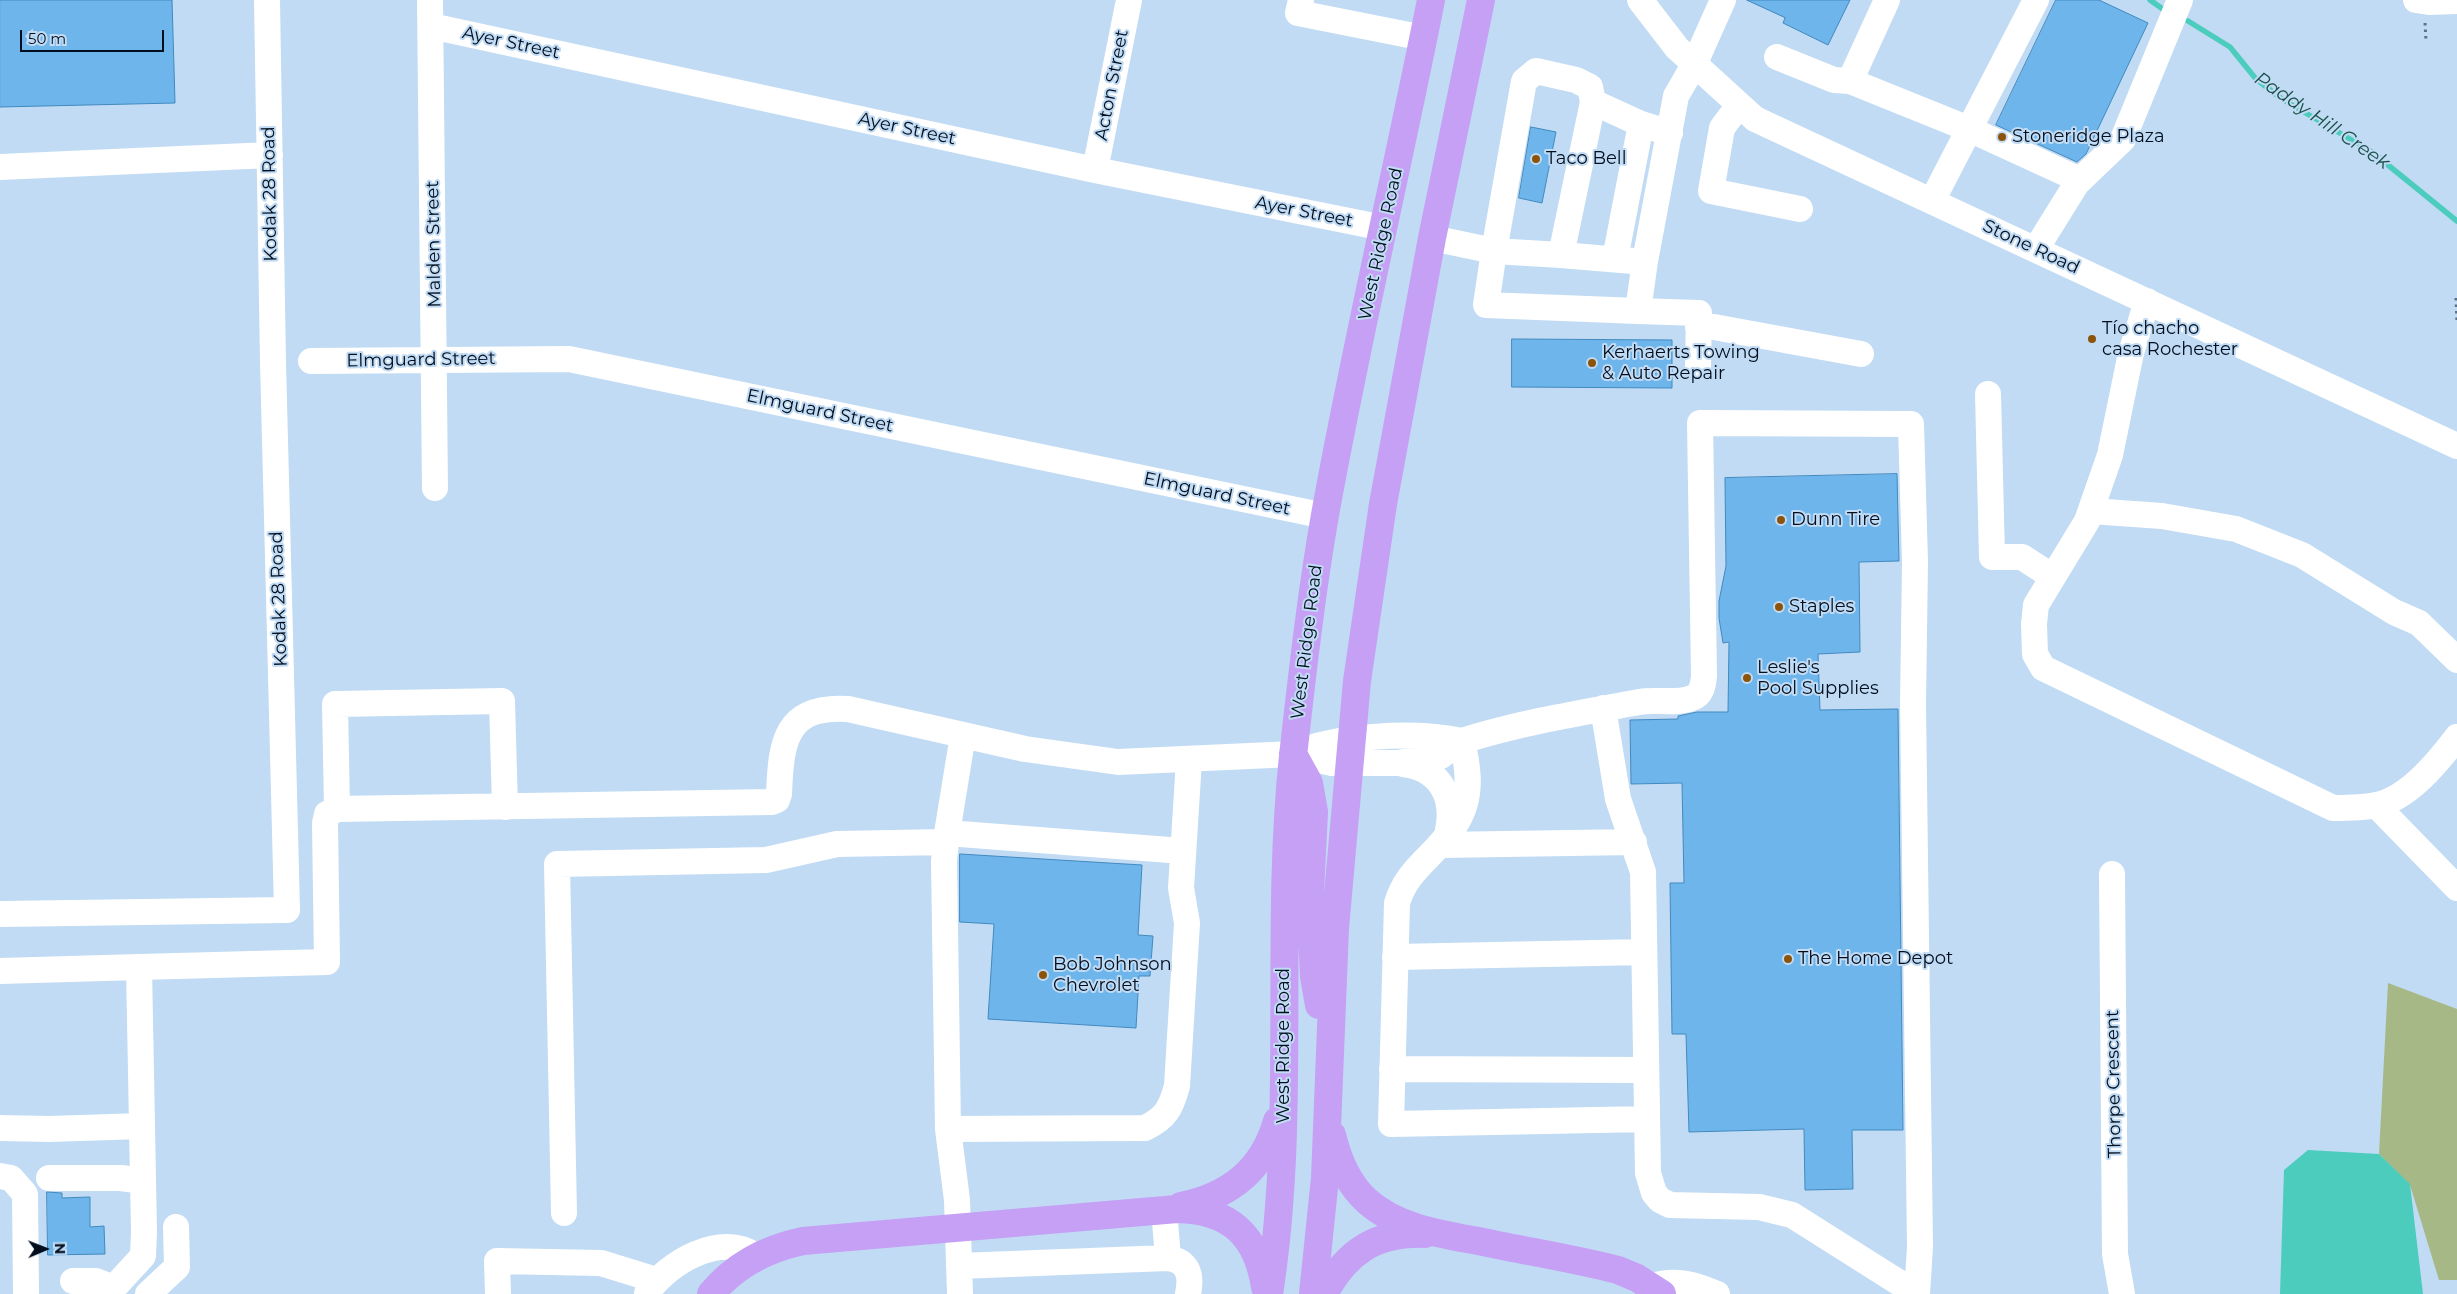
<!DOCTYPE html>
<meta charset="utf-8">
<style>
body{margin:0}
#map{position:relative;width:2457px;height:1294px;overflow:hidden;background:#c0dbf3;font-family:Montserrat,sans-serif}
canvas{display:block}
.north{position:absolute;left:20px;top:1224px;width:50px;height:50px;-webkit-text-stroke:4px #c0dbf3;paint-order:stroke;rotate:89deg;font-size:14px;font-weight:700;line-height:20px;text-align:center;color:#000e1e}
.north::after{content:'';display:block;margin:auto;width:18px;height:22px;background:#000e1e;clip-path:polygon(50% 0,100% 100%,50% 72%,0 100%)}
.scale{position:absolute;left:20px;top:30px;width:144px;height:22px;box-sizing:border-box;border:2px solid #000e1e;border-top:0;padding-left:6px;font-size:15px;line-height:18px;white-space:nowrap;color:#000e1e;-webkit-text-stroke:4px #c0dbf3;paint-order:stroke}
</style>
<div id="map">
<canvas width="2457" height="1294"></canvas>
<div class="north">N</div>
<div class="scale">50 m</div>
</div>
<script>
const c = document.querySelector('canvas').getContext('2d');
c.lineJoin = 'round';
function fillPath(path, color) { c.fillStyle = color; c.fill(path, 'evenodd'); }
function trace(path, color, width, dash) { c.strokeStyle = color; c.lineWidth = width; c.lineCap = dash ? 'butt' : 'round'; c.setLineDash(dash || []); c.stroke(path); }
function write(font, color, halo, rows, align = 'center') {
  c.font = font + ' Montserrat,sans-serif'; c.lineWidth = 4; c.setLineDash([]); c.textBaseline = 'middle'; c.strokeStyle = halo; c.fillStyle = color; for (const [text, x, y, turn = 0] of rows) {
    c.save(); c.translate(x, y); c.rotate((+turn || 0) * Math.PI / 180); c.textAlign = isNaN(turn) ? turn : align; if (halo) c.strokeText(text, 0, 0); c.fillText(text, 0, 0); c.restore();
  }
}
const green = new Path2D(`
 M2388,983L2457,1009V1280H2439L2410,1185L2379,1154Z`);
const water = new Path2D(`
 M2308,1150L2379,1154L2410,1184L2423,1294H2280L2284,1170Z`);
const stream = new Path2D(`
 M2150,0L2167,12
 M2188,21L2230,47L2256,79L2282,99L2372,152L2457,221`);
const building = new Path2D(`
 M0,0H172L175,103L0,107Z
 M1747,0H1850L1828,45L1783,23L1785,18Z
 M2056,0H2099L2148,23L2086,154L2077,162L1996,125Z
 M1531,127L1556,132L1542,203L1519,198Z
 M1512,339L1672,340V388L1512,387Z
 M1897,474L1899,561L1859,562L1860,652L1818,654L1820,710L1898,709L1903,1130H1852L1853,1189L1805,1190L1804,1129L1689,1132L1686,1034H1672L1670,883H1684L1682,783L1631,784L1630,720L1678,719V716L1697,712H1728L1729,642L1723,643L1719,618V601L1726,566L1725,478Z
 M960,854L1142,865L1138,935L1153,936L1150,976H1139L1136,1028L988,1019L994,924L960,922Z
 M47,1192L62,1193V1198L90,1197V1227L104,1226L105,1254L48,1255Z`);
const path = new Path2D(`
 M2425,23L2426,41
 M2456,298L2457,323`);
const minor = new Path2D(`
 M430,0L435,488
 M1301,0L1298,13L1424,38
 M1640,0L1677,48L1755,119L2457,446
 M1887,0L1850,81L1969,129L2080,180
 M2416,0L2429,2L2457,1
 M431,26L1095,170L1384,228
 M1777,57L1834,80L1850,81
 M1593,102L1590,87L1576,80L1536,71L1524,81L1494,251L1561,255L1593,102L1641,124L1670,133
 M1739,105L1722,128L1711,191L1800,209
 M0,167L270,155
 M1095,170L1129,0
 M1932,201L2036,0
 M1432,238L1494,251L1486,305L1638,311L1645,261L1676,96L1694,65L1723,0
 M2036,249L2077,183L2123,139L2180,0
 M1561,255L1633,261
 M1615,259L1641,124
 M2147,301L2131,353L2110,455L2087,521L2036,605L2034,624L2035,654L2043,668L2333,808C2347,808 2362,808 2376,805C2408,799 2438,762 2457,737
 M1638,311L1699,313L1698,366
 M1698,327H1714L1861,354
 M311,361L569,359L1325,516
 M1988,394L1992,557H2022L2053,577
 M2091,511L2162,516L2236,529L2302,555L2394,612L2419,623L2457,660
 M1603,708L1618,799L1643,872L1648,1173L1654,1193L1660,1200L1670,1205L1759,1207L1792,1215L1917,1294L1920,1247L1913,704L1915,562L1911,424L1700,423L1704,676C1703,685 1702,695 1692,698C1677,704 1655,699 1639,702C1579,713 1519,723 1462,741C1475,795 1467,818 1429,856C1414,871 1403,883 1397,903L1391,1124L1647,1119
 M1293,754C1338,735 1414,731 1462,741
 M1403,764C1439,768 1455,796 1448,830
 M2376,805L2457,888
 M337,809L335,704L502,701L505,807
 M947,833L1183,851
 M1440,845L1634,842
 M2112,874L2115,1254L2122,1294
 M0,914L287,910L273,362L267,0
 M1395,957L1644,952
 M0,971L139,967
 M1392,1069L1646,1070
 M0,1128L49,1129L142,1126
 M948,1129L1145,1128C1166,1118 1171,1108 1177,1086L1187,923L1181,888L1189,760
 M0,1176L11,1178L25,1194L26,1294
 M49,1178H121L143,1181
 M1164,1209L1168,1258
 M564,1213L557,864L766,860L837,844L946,842
 M959,1266L1168,1258C1188,1261 1192,1275 1188,1294
 M73,1281H96L114,1288
 M1652,1286C1675,1279 1694,1284 1717,1294
 M647,1293C667,1263 721,1231 756,1256
 M108,1294L143,1256L144,1232L139,967L327,962L325,823L327,814L337,809L772,802L777,800L779,794C781,742 785,705 848,709L1025,749L1118,762L1293,754L1332,763H1397L1441,756L1462,741
 M148,1294L177,1267L176,1227
 M498,1294L497,1261L601,1263L656,1280
 M960,1294L957,1200L948,1129L944,861L947,833L963,735`);
const highway = new Path2D(`
 M1293,754L1309,783L1314,812L1310,893L1314,976L1319,1005
 M1332,1135C1338,1160 1348,1184 1367,1201C1399,1230 1448,1235 1488,1243C1531,1252 1575,1259 1618,1270L1637,1278L1662,1294
 M1181,1206C1230,1196 1263,1170 1277,1121
 M711,1294C735,1265 765,1249 803,1241L1177,1209C1230,1210 1257,1235 1265,1287
 M1269,1294C1297,1116 1274,935 1293,756C1302,676 1311,595 1325,515C1356,342 1397,172 1431,0
 M1313,1294L1325,1178L1335,928L1357,681L1383,504L1432,238L1481,0
 M1324,1294C1346,1252 1376,1232 1425,1234`);
const markers = [
 [2002,137,5,"#8c530b"],
 [1536,159,5,"#8c530b"],
 [2092,339,5,"#8c530b"],
 [1592,363,5,"#8c530b"],
 [1781,520,5,"#8c530b"],
 [1779,607,5,"#8c530b"],
 [1747,678,5,"#8c530b"],
 [1788,959,5,"#8c530b"],
 [1043,975,5,"#8c530b"]
];
const streetNames = [
 ["Ayer Street",511,43,12],
 ["Acton Street",1112,85,-79],
 ["Ayer Street",907,129,12],
 ["Kodak 28 Road",270,194,-91],
 ["Ayer Street",1304,212,11],
 ["Malden Street",434,244,-91],
 ["West Ridge Road",1381,244,-78],
 ["Stone Road",2031,247,25],
 ["Elmguard Street",421,360,-1],
 ["Elmguard Street",820,411,12],
 ["Elmguard Street",1217,494,12],
 ["Kodak 28 Road",279,599,-92],
 ["West Ridge Road",1307,642,-83],
 ["West Ridge Road",1284,1046,-90],
 ["Thorpe Crescent",2114,1084,-91]
];
const poiNames = [
 ["Stoneridge Plaza",2012,137],
 ["Taco Bell",1546,159],
 ["Tío chacho",2102,329],
 ["casa Rochester",2102,350],
 ["Kerhaerts Towing",1602,353],
 ["& Auto Repair",1602,374],
 ["Dunn Tire",1791,520],
 ["Staples",1789,607],
 ["Leslie's",1757,668],
 ["Pool Supplies",1757,689],
 ["The Home Depot",1798,959],
 ["Bob Johnson",1053,965],
 ["Chevrolet",1053,986]
];
const waterNames = [
 ["Paddy Hill Creek",2322,121,34]
];
fillPath(green, '#a6b885');
fillPath(water, '#4cccbc');
trace(stream, '#4cccbc', 5.5);
fillPath(building, '#6eb5ec');
trace(building, '#4289be', 1);
trace(path, '#5d7185', 3, [2.5, 4]);
trace(minor, '#fff', 26);
trace(highway, '#c5a0f5', 28);
for (const [x, y, r, color] of markers) { const dot = new Path2D(); dot.arc(x, y, r, 0, 2 * Math.PI); c.fillStyle = color; c.fill(dot); trace(dot, '#c0dbf3', 2); }
write('18px', '#000e1e', '#c0dbf3', streetNames);
write('18px', '#000e1e', '#c0dbf3', poiNames, 'left');
write('italic 19px', '#1a5049', '#c0dbf3', waterNames);
</script>
